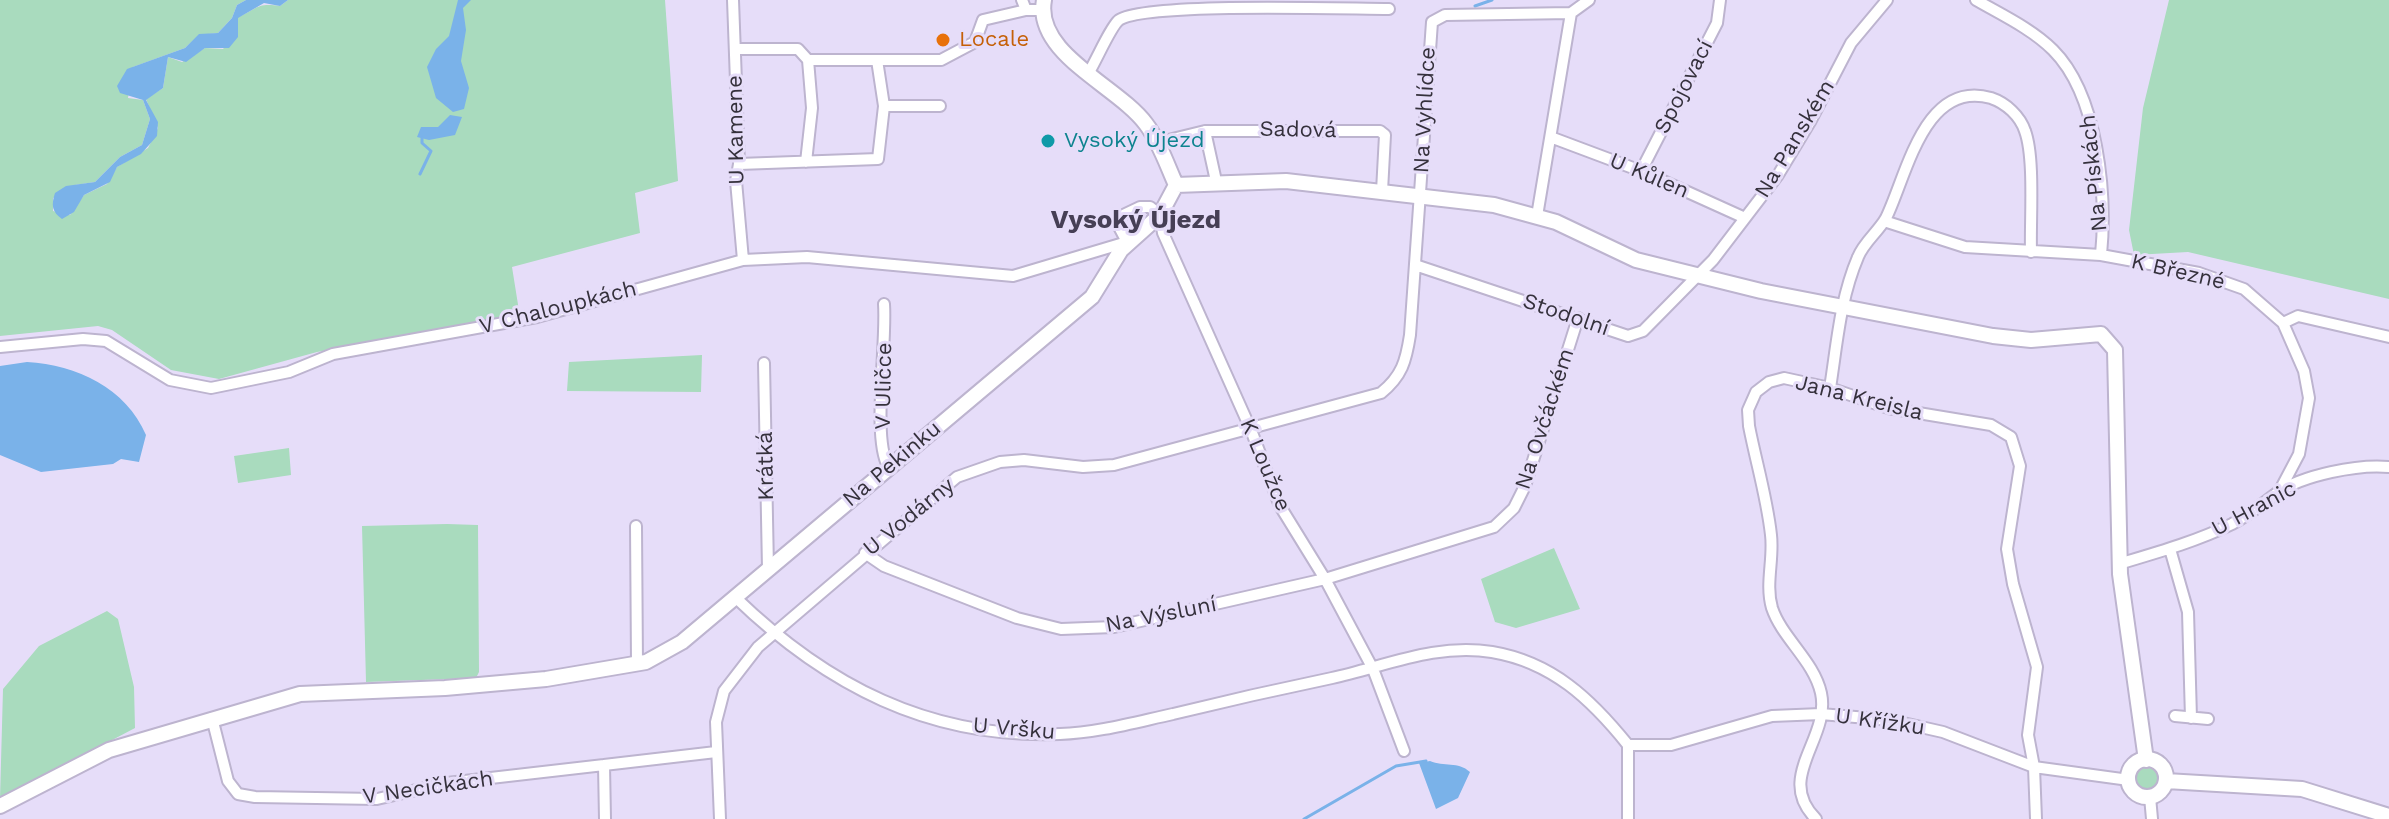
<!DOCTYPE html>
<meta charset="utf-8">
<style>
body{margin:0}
canvas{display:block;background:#e6ddf9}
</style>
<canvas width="2389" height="819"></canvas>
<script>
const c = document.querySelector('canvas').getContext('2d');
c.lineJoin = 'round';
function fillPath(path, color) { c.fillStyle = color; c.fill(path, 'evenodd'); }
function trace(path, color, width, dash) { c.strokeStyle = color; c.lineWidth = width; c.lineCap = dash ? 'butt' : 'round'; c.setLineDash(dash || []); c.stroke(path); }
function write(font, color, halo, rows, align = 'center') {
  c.font = font + ' "Work Sans",sans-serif'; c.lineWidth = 6; c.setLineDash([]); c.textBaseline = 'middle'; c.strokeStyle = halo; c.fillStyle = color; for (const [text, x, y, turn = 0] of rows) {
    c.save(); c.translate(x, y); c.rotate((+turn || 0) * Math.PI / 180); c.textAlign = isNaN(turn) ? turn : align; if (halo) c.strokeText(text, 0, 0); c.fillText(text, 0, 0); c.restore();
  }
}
const green = new Path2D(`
 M0,0H246L237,5L232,18L218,33L199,35L185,48L133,67L128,98L143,100L150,119L142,145L120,157L95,182L75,185L53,198V211L70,215L84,195L107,184L117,167L148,148L158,128L146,99L163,88L168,57L182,62L205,48L223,49L238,30V17C256,10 256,2 280,6L288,0H665L678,181L635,193L640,233L512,267L520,317L317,352L219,379L171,370L112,330L98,326L0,336Z
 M2169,0H2389V299L2188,252L2134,255L2129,230L2143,108Z
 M702,355L701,392L567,391L569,362Z
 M289,448L291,475L238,483L234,456Z
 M447,524L478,525L479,672L476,678L366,682L362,526Z
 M1554,548L1580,609L1516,628L1495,622L1481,579Z
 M107,611L118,619L134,687L135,728L0,799L3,689L39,646Z
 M2135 778a12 12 0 1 1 24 0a12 12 0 1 1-24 0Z`);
const water = new Path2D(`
 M246,0H288L280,6L264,3L238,18V37L229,48H205L186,62L168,57L163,88L146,100L158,122L157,136L141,154L117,167L110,182L84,195L74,212L62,219C52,212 51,205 55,193L66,186L95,182L120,157L142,145L150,119L143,100L120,93L117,86L127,69L185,48L199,34L218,33L232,18L237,5Z
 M458,0H471L463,8L466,30L461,61L469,88L464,109L453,112L436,98L427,67L436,49L449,36Z
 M450,115L462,117L455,135L429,140L417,137L421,127H438Z
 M27,362C77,365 126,388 146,435L139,462L121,459L113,464L41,472L0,455V366Z
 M1430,761C1444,767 1458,761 1470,772L1458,798L1436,809L1419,763Z`);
const stream = new Path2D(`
 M1475,6L1492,0
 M420,174L431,151L422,143V138
 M1304,819L1396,766L1426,761`);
const street = new Path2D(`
 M733,0L739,164L736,181L743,260
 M1022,0L1026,10H1042
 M1976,0C2002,15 2032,29 2053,50C2098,95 2107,194 2101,255
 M735,49H798L808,60
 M1089,72C1096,61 1111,26 1119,20C1145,2 1346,9 1389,9
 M884,106H940
 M1205,131L1216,181
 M1553,138L1641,171L1745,218
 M1156,143L1205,131H1380L1385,135L1382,191
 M806,162L812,108L808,60H941L975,42L983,20L1026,10
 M739,164L878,159L884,106L877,60
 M1641,171L1717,23L1720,0
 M1537,216L1571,13L1589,0
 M1884,221L1965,247L2101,255L2199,273L2244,289L2283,323L2304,371L2309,398L2299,454L2279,492
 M1415,265L1628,336L1643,331L1713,260L1778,175L1810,122L1851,43L1887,0
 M884,304C887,344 872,437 888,466
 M2283,323L2298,316L2389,337
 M0,347L83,339L106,341L170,380L211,388L289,372L333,354L537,317L743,260L807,257L1013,276L1127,242L1118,225L1119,217L1140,207H1150L1160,215L1163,233L1251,430L1280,506L1325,579L1373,669L1404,751
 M764,363L768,569
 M1830,388C1837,344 1840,299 1858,257C1864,242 1878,232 1886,218C1907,175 1924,79 1991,98C2006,103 2020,116 2025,131C2035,158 2030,221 2031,252
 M636,526L637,664
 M2170,549L2188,612L2191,718
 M865,553L884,566L1017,618L1061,629L1114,627L1325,579L1494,527L1514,508L1525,486L1578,318
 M2122,563C2159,552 2197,541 2232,524C2249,515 2262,504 2277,493C2303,475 2358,464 2389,467
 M735,597C826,685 929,739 1060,734C1097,733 1136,722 1173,714C1226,701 1279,689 1332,678C1386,666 1436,643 1492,652C1552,662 1591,699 1628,745V819
 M2175,716L2208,719
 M212,718L228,781L238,794L255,797L377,799L447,783L604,765
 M1628,745H1671L1772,716L1821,714L1890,720L1943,732L2034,767L2129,780
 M2150,797L2152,819
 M605,819L604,765L716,752
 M720,819L716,722L724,691L758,647L957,477L1000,462L1024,460L1083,467L1114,465L1381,393C1402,376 1406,361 1410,335L1432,22L1445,15L1571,13
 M1816,819C1774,777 1831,739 1821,693C1814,661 1782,638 1772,608C1765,584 1774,559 1771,535C1767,498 1756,462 1749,426L1748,410L1756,392L1769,382L1784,378L1830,388L1888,408L1991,425L2011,437L2020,466L2007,549L2013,584L2037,667L2028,735L2034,767L2036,819`);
const secondary = new Path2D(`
 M1044,0C1034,54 1118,86 1146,124C1159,141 1167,165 1176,185
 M1176,185L1286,181L1494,205L1556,222L1636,260L1761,291L1993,336L2031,340L2101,334L2115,350L2120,574L2146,760
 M2128 778a19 19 0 1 1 38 0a19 19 0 1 1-38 0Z
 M2166,781L2302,789L2389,816
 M0,806L109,750L300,694L445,688L546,679L646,662L682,642L1092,297L1121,250L1160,215L1176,185`);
const markers = [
 [943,40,8,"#e8710a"],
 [1048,141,8,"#0f9aa8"]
];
const foodNames = [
 ["Locale",959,40]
];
const streetNames = [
 ["Spojovací",1684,87,-63],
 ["Na Vyhlídce",1425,110,-87],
 ["U Kamene",736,130,-91],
 ["Sadová",1298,130,1],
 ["Na Panském",1795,139,-59],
 ["Na Pískách",2094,173,-96],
 ["U Kůlen",1649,176,23],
 ["K Březné",2178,272,13],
 ["V Chaloupkách",558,308,-14],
 ["Stodolní",1566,315,19],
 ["V Uličce",884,386,-89],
 ["Jana Kreisla",1859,398,14],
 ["Na Ovčáckém",1545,419,-72],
 ["Na Pekinku",892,464,-40],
 ["K Loužce",1265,465,67],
 ["Krátká",766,466,-91],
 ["U Hranic",2254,509,-28],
 ["U Vodárny",909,517,-39],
 ["Na Výsluní",1161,615,-11],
 ["U Křížku",1880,722,8],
 ["U Vršku",1014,729,5],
 ["V Necičkách",428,788,-8]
];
const cultureNames = [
 ["Vysoký Újezd",1064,141]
];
const quarterNames = [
 ["Vysoký Újezd",1136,220]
];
fillPath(green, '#a9dbbe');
fillPath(water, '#7ab2e9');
trace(stream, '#7ab2e9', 3);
trace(street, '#bdb4cf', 14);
trace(secondary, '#bdb4cf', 18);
trace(street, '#fff', 10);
trace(secondary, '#fff', 14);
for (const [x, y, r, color] of markers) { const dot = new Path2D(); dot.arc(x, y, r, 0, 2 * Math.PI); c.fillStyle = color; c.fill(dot); trace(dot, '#e6ddf9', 3); }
write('22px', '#c56008', '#e6ddf9', foodNames, 'left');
write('22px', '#35313c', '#e6ddf9', streetNames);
write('22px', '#0d838f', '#e6ddf9', cultureNames, 'left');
write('bold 26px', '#463f55', '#e6ddf9', quarterNames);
</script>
